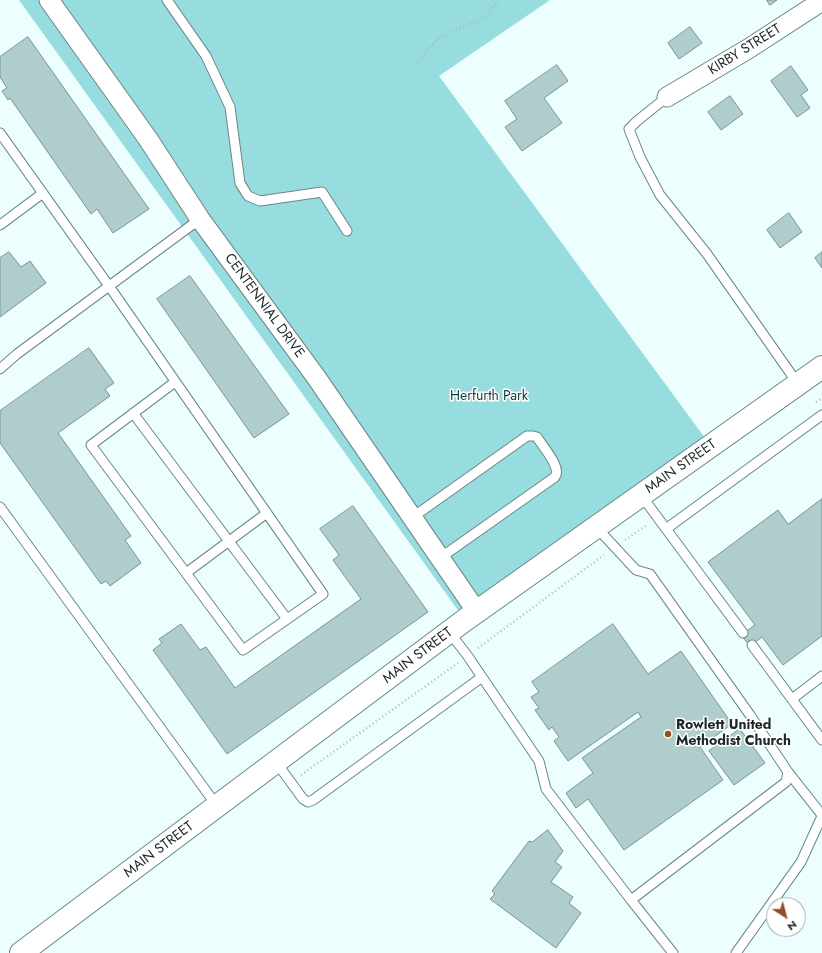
<!DOCTYPE html>
<style>
body{margin:0}
#map{position:relative;width:822px;height:953px;overflow:hidden;background:#ecfefe;font-family:Jost,sans-serif}
canvas{display:block}
.north{position:absolute;left:766px;top:897px;width:40px;height:40px;box-sizing:border-box;background:#fff;border:1px solid #a4a9a9;border-radius:50%;rotate:144deg;font-size:11px;font-weight:700;line-height:16px;text-align:center;color:#1c2727}
.north::after{content:'';display:block;margin:auto;width:14px;height:18px;background:#954f27;clip-path:polygon(50% 0,100% 100%,50% 72%,0 100%)}
</style>
<div id="map">
<canvas width="822" height="953"></canvas>
<div class="north">N</div>
</div>
<script>
const c = document.querySelector('canvas').getContext('2d');
c.lineJoin = 'round';
function fillPath(path, color) { c.fillStyle = color; c.fill(path, 'evenodd'); }
function trace(path, color, width, dash) { c.strokeStyle = color; c.lineWidth = width; c.lineCap = dash ? 'butt' : 'round'; c.setLineDash(dash || []); c.stroke(path); }
function write(font, color, halo, rows, align = 'center') {
  c.font = font + ' Jost,sans-serif'; c.lineWidth = 3; c.setLineDash([]); c.textBaseline = 'middle'; c.strokeStyle = halo; c.fillStyle = color; for (const [text, x, y, turn = 0] of rows) {
    c.save(); c.translate(x, y); c.rotate((+turn || 0) * Math.PI / 180); c.textAlign = isNaN(turn) ? turn : align; if (halo) c.strokeText(text, 0, 0); c.fillText(text, 0, 0); c.restore();
  }
}
const green = new Path2D(`
 M19,0H550L439,76L705,438L465,620Z`);
const building = new Path2D(`
 M767,0H777L770,5Z
 M690,27L702,43L679,59L668,43Z
 M28,37L149,209L113,233L97,209L91,214L10,98L8,100L2,91L7,88L0,77V57Z
 M557,65L568,81L544,98L562,123L522,151L505,127L517,119L505,101Z
 M791,66L808,90L801,95L810,108L797,117L771,81Z
 M730,96L743,114L721,130L708,112Z
 M789,213L802,232L780,248L767,230Z
 M9,252L21,267L30,261L46,283L0,317V258Z
 M822,252V268L815,258Z
 M190,276L289,414L254,438L157,299Z
 M89,348L114,383L105,389L110,396L58,433L131,536L125,540L141,563L110,586L106,581L101,584L0,443V411Z
 M822,499V636L783,665L762,637L750,646L741,635L755,625L708,562L778,510L788,524Z
 M353,506L428,612L227,754L153,650L162,643L159,639L181,624L200,650L206,647L235,688L361,599L333,560L339,555L320,529Z
 M613,624L648,674L681,651L732,724L700,747L723,780L624,850L588,799L576,808L566,793L593,773L582,758L641,717L638,712L568,761L554,741L559,737L552,727L549,730L535,710L539,708L531,697L539,692L532,682Z
 M740,729L765,763L734,785L709,751Z
 M548,830L563,851L555,862L562,867L551,882L573,897L569,903L581,913L556,948L490,899L495,894L492,891L529,841L532,842Z`);
const path = new Path2D(`
 M416,62C426,52 435,40 448,33C468,21 486,26 497,0
 M816,402L822,398
 M625,540L647,525
 M478,648L604,555
 M301,775L458,663`);
const service = new Path2D(`
 M167,0L206,56L230,107L240,183L248,196L260,201L322,192L347,231
 M667,97L637,121L629,129L640,157L660,195L707,254L798,384
 M0,133L109,286L323,594L243,650L91,445L175,382
 M0,225L43,193
 M0,369L17,354L200,219
 M133,413L287,619
 M641,495L743,633
 M0,507L217,806
 M413,517L527,436H533L537,437C542,446 562,467 555,477L440,558
 M666,529L822,415
 M186,573L267,513
 M450,633L467,655L539,761L546,789L631,900L786,782L788,772L750,715L650,574L636,570L596,527
 M752,645L822,740
 M792,699L822,676
 M276,762L303,799L308,802L313,800L482,677
 M788,772L822,815
 M631,900L673,953
 M736,953L801,862L822,816`);
const minor = new Path2D(`
 M49,0L148,139L200,219L316,377L477,612
 M667,97L748,49L822,1`);
const tertiary = new Path2D(`
 M21,953L465,620L822,367`);
const markers = [
 [668,734,4,"#954f27"]
];
const streetNames = [
 ["KIRBY STREET",745,50,-32],
 ["CENTENNIAL DRIVE",264,306,54],
 ["MAIN STREET",681,467,-35],
 ["MAIN STREET",418,656,-37],
 ["MAIN STREET",159,850,-37]
];
const parkNames = [
 ["Herfurth Park",489,397]
];
const poiNames = [
 ["Rowlett United",676,726],
 ["Methodist Church",676,742]
];
fillPath(green, '#97dcde');
fillPath(building, '#afcdcd');
trace(building, '#789494', 1);
trace(service, '#6b8787', 11);
trace(minor, '#6b8787', 21);
trace(tertiary, '#6b8787', 24);
trace(path, '#aababa', 2.5, [1, 3]);
trace(service, '#fff', 9);
trace(minor, '#fff', 19);
trace(tertiary, '#fff', 22);
for (const [x, y, r, color] of markers) { const dot = new Path2D(); dot.arc(x, y, r, 0, 2 * Math.PI); c.fillStyle = color; c.fill(dot); trace(dot, '#fff', 1.5); }
write('14px', '#1c2727', '#fff', streetNames);
write('14px', '#0f3b3c', '#fff', parkNames);
write('bold 14px', '#1c2727', '#fff', poiNames, 'left');
</script>
